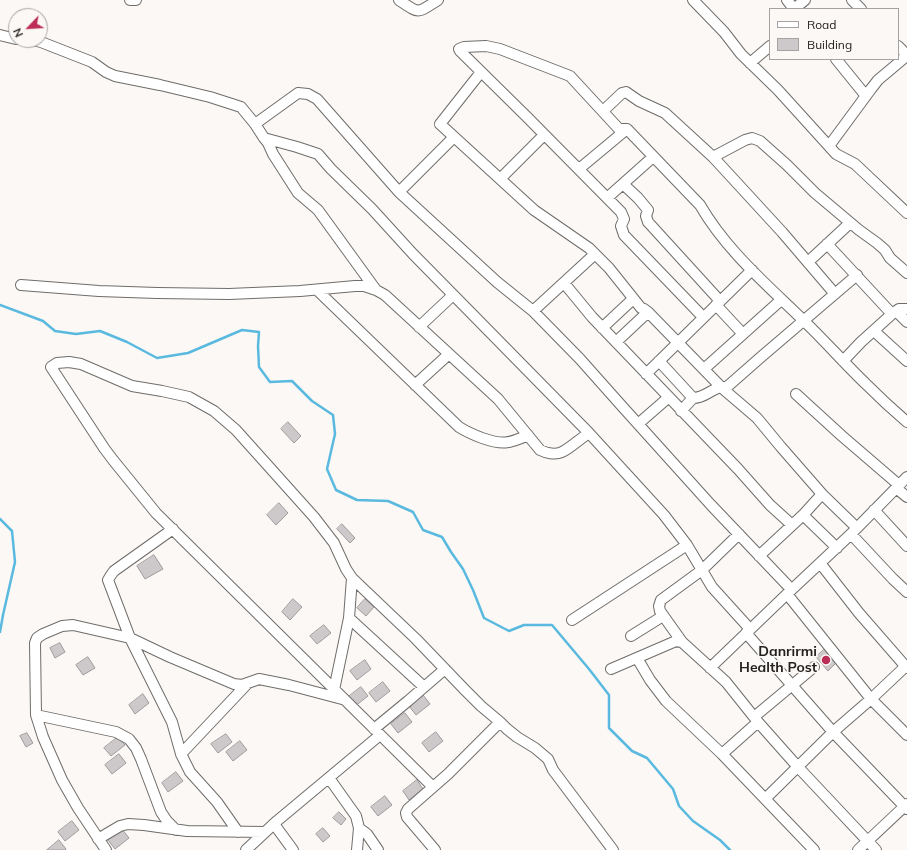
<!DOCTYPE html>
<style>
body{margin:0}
#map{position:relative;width:907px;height:850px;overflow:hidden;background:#fbf8f6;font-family:Mulish,sans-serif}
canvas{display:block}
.legend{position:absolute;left:769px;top:8px;width:130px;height:52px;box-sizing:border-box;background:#fbf8f6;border:1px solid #a5a2a1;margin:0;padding:5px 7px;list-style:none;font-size:12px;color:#232221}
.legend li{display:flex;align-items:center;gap:8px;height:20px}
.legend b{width:20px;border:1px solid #a5a2a1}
.north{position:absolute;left:8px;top:8px;width:40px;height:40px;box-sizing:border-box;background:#fbf8f6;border:1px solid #a5a2a1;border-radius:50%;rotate:245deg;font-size:11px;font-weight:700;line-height:16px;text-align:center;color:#232221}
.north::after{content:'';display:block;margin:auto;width:14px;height:18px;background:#bc2d57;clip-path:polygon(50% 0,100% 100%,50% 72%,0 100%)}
</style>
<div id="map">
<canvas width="907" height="850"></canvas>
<ul class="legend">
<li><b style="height:5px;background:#fff"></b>Road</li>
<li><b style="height:11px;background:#cdc9ca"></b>Building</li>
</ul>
<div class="north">N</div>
</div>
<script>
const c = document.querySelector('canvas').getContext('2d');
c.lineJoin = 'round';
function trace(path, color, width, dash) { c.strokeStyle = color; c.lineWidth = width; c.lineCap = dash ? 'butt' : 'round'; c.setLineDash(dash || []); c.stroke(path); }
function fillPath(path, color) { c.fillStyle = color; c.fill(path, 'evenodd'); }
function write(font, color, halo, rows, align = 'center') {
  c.font = font + ' Mulish,sans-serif'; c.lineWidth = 3.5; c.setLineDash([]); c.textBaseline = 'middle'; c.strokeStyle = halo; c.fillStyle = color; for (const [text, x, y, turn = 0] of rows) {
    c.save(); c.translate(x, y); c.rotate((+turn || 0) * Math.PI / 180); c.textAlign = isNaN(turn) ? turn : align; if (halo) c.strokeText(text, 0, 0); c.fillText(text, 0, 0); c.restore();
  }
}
const stream = new Path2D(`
 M0,305L43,321L55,331L76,334L100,331L127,342L157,358L188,353L242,330L259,332L258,346L259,367L270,382L292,381L312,401L333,415L335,434L327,469L336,490L357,500L388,501L413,512L423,530L442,537L451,552L463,569L473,590L484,618L509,631L524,625H552L589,669L609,695V728L632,751L647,758L673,789L679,806L693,821L720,840L730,850
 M0,519L12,531L15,562L3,615L0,632`);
const building = new Path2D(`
 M288,422L301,436L294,443L281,429Z
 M279,503L288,513L276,525L267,515Z
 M342,524L355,538L350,543L337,529Z
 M154,555L163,569L145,579L137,566Z
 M293,599L302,607L290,620L282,612Z
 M365,599L374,607L366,616L357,608Z
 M324,625L331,633L317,644L310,636Z
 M60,643L65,652L55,658L50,648Z
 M825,649L837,662L828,671L816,657Z
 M88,657L95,668L83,675L76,665Z
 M365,660L371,669L357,680L350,671Z
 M383,682L390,691L376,702L369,693Z
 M361,687L368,696L354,707L347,698Z
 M143,694L149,703L135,714L129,705Z
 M423,695L430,704L416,715L409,706Z
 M405,713L412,722L398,733L391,724Z
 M436,732L443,741L429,752L422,743Z
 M27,733L33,743L26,747L20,736Z
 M226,734L232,742L218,753L211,744Z
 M118,737L125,745L111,756L104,748Z
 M240,741L247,750L233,761L226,752Z
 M119,754L126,763L112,774L105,765Z
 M176,772L183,781L168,792L162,783Z
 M417,780L423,789L409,800L403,791Z
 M385,796L392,805L378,816L371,807Z
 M339,812L346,819L341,825L333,818Z
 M72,821L79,830L65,841L58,832Z
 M323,828L330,836L323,842L316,834Z
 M122,829L129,838L115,849L108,840Z
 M59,840L66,849L65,850H47Z`);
const street = new Path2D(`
 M130,0H136
 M399,0C420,14 416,14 438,0
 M693,0L724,32L741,54L778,90L836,154L855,164L907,213
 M787,0L794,9
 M852,0L861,9
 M794,9L805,0
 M0,35L16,39
 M32,40L41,42L92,62L106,72L115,76L160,85L210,97L241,107L255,124L264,138L297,147L318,154L331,169L372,209L413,254L477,319L589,433L664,515L687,545L712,587L750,629
 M836,59L866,96
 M750,63L770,46
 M481,72L440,124L534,210L589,248L609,268L641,308L644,309L648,312L722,388L757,418L781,447L822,494L857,528
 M603,111L622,93L626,92L639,101L665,113L713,157L782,232L835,294
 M255,124L298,93L308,94L317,99L399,192L497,282L533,311L580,359L620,404L711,505L791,589
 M264,138L268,143L273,154L298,193L318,210L376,290
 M829,146L871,89L878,80L903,59L905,55L904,52L898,46
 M713,157L745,140L752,138L760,141L787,165L815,193L859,230L877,243L885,250L890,258L907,273
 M579,169L627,129
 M500,179L544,135
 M623,184L638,198L648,210L646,216L648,222L720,301
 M399,192L454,137
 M607,198L653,157
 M827,244L892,314
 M808,262L850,223
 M564,283L592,317L738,469L770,505L792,525
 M21,285L99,291L157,293L229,294L300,291L355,286H364L376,290L385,295L498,399L540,450C546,453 555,455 562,452C569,449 581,438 589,433
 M317,290L459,427C467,432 474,435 482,438C502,445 509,444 528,435
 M716,305L743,334
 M533,311L595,254
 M896,311L907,322
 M703,317L624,235L621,226L624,219L621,212L526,116L460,51L459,49L464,47L486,46L500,49L570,76L619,129H627L700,205C726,250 766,284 803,320C825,341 845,364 867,385C880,398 893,410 907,422
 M419,327L453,295
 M602,328L633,299
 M874,331L907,361
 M616,342L648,312
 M659,361L693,398
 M843,361L861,342L892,314L899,309H907
 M704,369L781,300
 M646,374L752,270
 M415,385L449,354
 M796,394L842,436L899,485
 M681,411L693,398C704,398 709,391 718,388C722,387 725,388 728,386L761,357L857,275
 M638,424L669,397
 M896,488L907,497
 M874,510L907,546
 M803,515L837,548
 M173,529L114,571L111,575L108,580L130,638L172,722L181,754L190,772L217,802L238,832
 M851,534L893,579L907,592
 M759,556L803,515L822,494
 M820,563L859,613L907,668
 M352,578L416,639L465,690L481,706L500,722L507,729L517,737L535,748L548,759L553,770L613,850
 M787,594L871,699L907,735
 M349,618L424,687
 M572,620L687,545
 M746,633L833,732L907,809
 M631,636L663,616
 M682,642L660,611L659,606L661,600L702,570L739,534
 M637,658L650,680L666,701L722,754L814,850
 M814,667L754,717L758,722L797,766L876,850
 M710,668L787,594L851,534L907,477
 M611,669L676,641L682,642L726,682L754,717
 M334,690L349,618L352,578L346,569L334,543L314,517L236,430L214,411L189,397L162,391L132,386L81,364L69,362L57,363L51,367L104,448L113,460L156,513L433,787
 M36,715L116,732L129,739L136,748L141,759L161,812L167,821L176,830
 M374,729L408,701L445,669
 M181,754L248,683
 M722,754L758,722
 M329,778L356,816L359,828L357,850
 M765,799L833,732L871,699L907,665
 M274,824L293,850
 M359,828L367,834L378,850
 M98,839L120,826L128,824L144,825L187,831L265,832
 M106,850L78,808L62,780L43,737L36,715L35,643L37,638L43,634L62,626L73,625L130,638L170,657L234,684L242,685L259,679L289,685L342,699
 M246,850L277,821L380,735
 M435,850L407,817L406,813L408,809L448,774L500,722
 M858,850L907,804`);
const markers = [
 [826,660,5,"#bc2d57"]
];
const poiNames = [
 ["Danrirmi",817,652],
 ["Health Post",817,668]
];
trace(stream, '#59b9df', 2.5);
fillPath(building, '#cdc9ca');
trace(building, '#9f9b9c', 1);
trace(street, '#6f6d6a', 12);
trace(street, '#fff', 10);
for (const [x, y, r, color] of markers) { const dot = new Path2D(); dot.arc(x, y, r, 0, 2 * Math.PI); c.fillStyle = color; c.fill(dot); trace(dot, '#fbf8f6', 1.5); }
write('bold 14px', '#232221', '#fbf8f6', poiNames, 'right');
</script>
